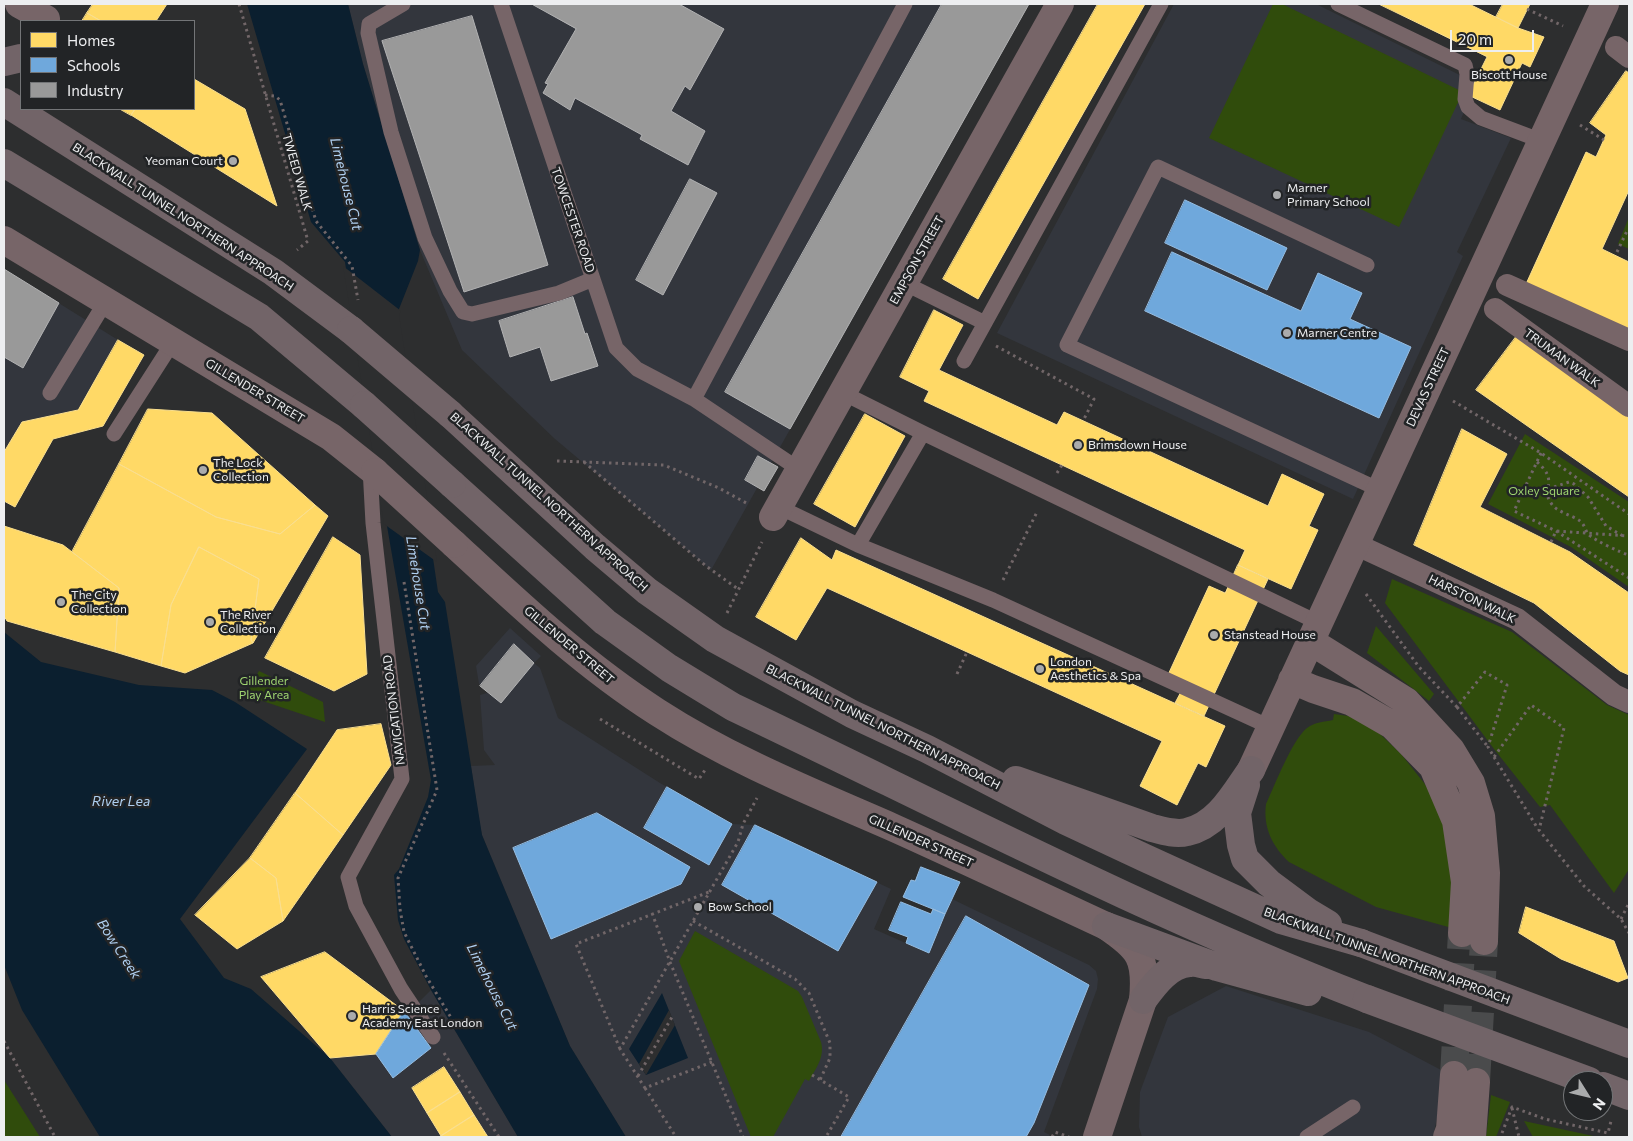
<!DOCTYPE html>
<style>
body{margin:0}
#map{position:relative;width:1633px;height:1141px;overflow:hidden;background:#2d2e2f;font-family:Commissioner,sans-serif}
canvas{display:block}
.frame{position:absolute;inset:0;border:5px solid #edeef0;pointer-events:none}
.legend{position:absolute;left:20px;top:20px;width:175px;height:90px;box-sizing:border-box;background:#222426;border:1px solid #737577;margin:0;padding:6px 9px;list-style:none;font-size:15px;color:#edeef0}
.legend li{display:flex;align-items:center;gap:10px;height:25px}
.legend b{width:25px;border:1px solid #737577}
.north{position:absolute;left:1563px;top:1071px;width:50px;height:50px;box-sizing:border-box;background:#222426;border:1px solid #737577;border-radius:50%;rotate:126deg;font-size:14px;font-weight:700;line-height:20px;text-align:center;color:#edeef0}
.north::after{content:'';display:block;margin:auto;width:18px;height:22px;background:#aaabac;clip-path:polygon(50% 0,100% 100%,50% 72%,0 100%)}
.scale{position:absolute;left:1450px;top:30px;width:84px;height:22px;box-sizing:border-box;border:2px solid #edeef0;border-top:0;padding-left:6px;font-size:15px;line-height:18px;white-space:nowrap;color:#edeef0;-webkit-text-stroke:4px #222426;paint-order:stroke}
</style>
<div id="map">
<canvas width="1633" height="1141"></canvas>
<div class="frame"></div>
<ul class="legend">
<li><b style="height:14px;background:#ffd966"></b>Homes</li>
<li><b style="height:14px;background:#6fa8dc"></b>Schools</li>
<li><b style="height:14px;background:#999"></b>Industry</li>
</ul>
<div class="north">N</div>
<div class="scale">20 m</div>
</div>
<script>
const c = document.querySelector('canvas').getContext('2d');
c.lineJoin = 'round';
function fillPath(path, color) { c.fillStyle = color; c.fill(path, 'evenodd'); }
function trace(path, color, width, dash) { c.strokeStyle = color; c.lineWidth = width; c.lineCap = dash ? 'butt' : 'round'; c.setLineDash(dash || []); c.stroke(path); }
function write(font, color, halo, rows, align = 'center') {
  c.font = font + ' Commissioner,sans-serif'; c.lineWidth = 5; c.setLineDash([]); c.textBaseline = 'middle'; c.strokeStyle = halo; c.fillStyle = color; for (const [text, x, y, turn = 0] of rows) {
    c.save(); c.translate(x, y); c.rotate((+turn || 0) * Math.PI / 180); c.textAlign = isNaN(turn) ? turn : align; if (halo) c.strokeText(text, 0, 0); c.fillText(text, 0, 0); c.restore();
  }
}
const built = new Path2D(`
 M348,4H1029L711,570L555,439L462,350L420,250L363,64Z
 M1174,4H1316L1476,83L1461,119L1511,138L1457,252L1463,256L1353,499L997,333Z
 M4,269L118,340L78,410L22,422L4,452Z
 M510,628L541,656L534,663L540,668L558,718L660,783L732,824L755,825L891,889L874,929L928,953L952,899L1089,965L1096,971L1098,979L1097,989L1044,1132L1050,1135L1048,1137H626L570,1046L482,835L479,821L471,766L495,765L484,750L480,695L487,693L492,696L479,684L476,666Z
 M353,973L404,1011L411,1010L431,990L518,1137H392L330,1058L298,1021Z
 M1226,986L1369,1032L1443,1071L1440,1103L1433,1137H1142L1139,1127L1140,1092L1168,1017Z`);
const green = new Path2D(`
 M1273,4H1282L1463,92L1399,227L1209,138Z
 M1629,217V249L1618,244Z
 M1525,434L1629,502V587L1571,547L1488,504Z
 M1392,579L1512,632L1607,705L1629,715V869L1614,893L1550,805L1540,807L1494,749L1385,603Z
 M1376,626L1434,694L1429,701L1367,653Z
 M259,671L323,702L325,722L245,695Z
 M1334,714L1348,716L1363,722L1380,734L1401,754L1424,783L1438,805L1455,863L1452,928L1376,907L1289,862C1272,846 1263,827 1266,804C1275,785 1292,740 1307,728C1315,722 1324,722 1333,720Z
 M695,931L798,991L802,997L821,1042C825,1057 816,1068 809,1081L805,1079L773,1137H751L679,961Z
 M4,1080L40,1137H4Z
 M1491,1095L1510,1102L1496,1137H1486Z
 M1524,1121L1598,1137H1533Z`);
const water = new Path2D(`
 M247,4H348L363,64L420,250L418,261L397,314L438,592L445,602L482,835L570,1046L626,1137H518L431,990L404,939L398,920L394,875L399,869L428,797L431,780L387,526L346,269L345,262L311,222Z
 M4,632L41,662L139,685L212,690L235,702L307,749L180,919L224,978L251,989L330,1058L392,1137H100L22,1010L4,965Z
 M662,993L688,1058L646,1075L629,1049Z`);
const pier = new Path2D(`
 M343,266L401,311L399,315L437,562L384,524Z
 M669,1010L675,1025L646,1075L639,1064Z`);
const homes = new Path2D(`
 M93,4H167L156,21H101L87,13Z
 M1098,4H1145L978,299L943,279Z
 M1379,4H1469L1518,28L1544,37L1530,67L1522,63L1500,110L1468,95L1487,57Z
 M1503,4H1530L1518,28L1496,17Z
 M87,13L101,21H82Z
 M1626,71L1629,73V190L1602,249L1629,262V333L1526,284L1586,152L1596,157L1606,135L1590,123Z
 M194,79L245,109L277,206L131,115L135,109H194Z
 M120,109H135L131,115Z
 M934,310L963,325L939,370L1057,425L1064,412L1268,506L1282,474L1324,494L1309,526L1318,530L1291,589L1238,565L1245,550L924,401L929,391L900,377Z
 M1516,337L1629,418V497L1476,390Z
 M118,340L144,355L103,426L53,439L15,507L4,501V452L22,422L78,410Z
 M148,409L212,413L315,505L280,534L216,517L119,464Z
 M865,414L905,436L855,527L814,504Z
 M1462,429L1507,454L1480,507L1570,552L1629,593V675L1620,671L1534,603L1414,545Z
 M119,464L216,517L280,534L315,505L328,516L253,643L251,640L259,579L199,547L171,605L161,666L115,652L119,588L72,552Z
 M4,526L63,545L119,588L115,652L7,621L4,616Z
 M333,537L360,555L367,674L334,691L265,658Z
 M801,538L832,560L836,550L1225,726L1206,767L1198,763L1177,805L1140,786L1162,741L827,588L796,640L756,617Z
 M199,547L259,579L251,640L253,643L185,673L161,666L171,605Z
 M1238,565L1268,579L1204,716L1175,703L1183,688L1167,677L1209,586L1225,593Z
 M381,724L391,765L343,835L295,793L337,730Z
 M295,793L343,835L283,921L276,878L250,858Z
 M250,858L276,878L283,921L237,949L195,915Z
 M1526,907L1614,941L1628,978L1618,982L1561,959L1519,933Z
 M325,952L404,1011L376,1054L330,1058L261,977Z
 M444,1067L460,1092L427,1113L412,1088Z
 M460,1092L474,1115L441,1136L427,1113Z
 M474,1115L488,1137H442L441,1136Z`);
const schools = new Path2D(`
 M1185,200L1287,248L1267,290L1165,243Z
 M1172,252L1301,311L1318,273L1362,293L1350,319L1411,347L1379,418L1145,311Z
 M667,787L732,824L709,865L644,828Z
 M597,813L690,867L681,884L551,939L513,848Z
 M755,825L877,882L838,951L722,885Z
 M921,867L960,882L945,914L903,897L911,880L915,881Z
 M901,902L931,914L933,909L945,914L929,953L906,943L908,937L889,930Z
 M966,916L1089,985L1034,1123L1026,1137H841Z
 M404,1011L431,1048L393,1078L376,1054Z`);
const industry = new Path2D(`
 M532,4H679L724,29L690,90L685,86L671,111L705,131L688,165L640,139L642,135L575,98L570,110L543,93L548,84L545,83L576,29Z
 M942,4H1029L790,429L725,392Z
 M472,16L548,265L464,292L382,41Z
 M690,179L717,193L663,295L636,280Z
 M4,269L59,303L23,368L4,357Z
 M573,297L585,334L587,333L598,366L551,381L540,347L510,357L499,321Z
 M758,456L778,467L764,491L745,480Z
 M514,644L534,663L501,703L480,686Z`);
const tertiaryTunnel = new Path2D(`
 M1454,1075L1462,933
 M1476,1082L1484,941`);
const path = new Path2D(`
 M239,4L308,241L297,250
 M1527,9L1563,26
 M265,95L275,96L280,100L316,221L352,266L358,300
 M1580,125L1604,140
 M1617,252L1627,231L1629,230
 M996,346L1094,399L1083,421
 M1453,401L1541,453L1629,514
 M1541,453L1514,511L1556,531L1629,578
 M557,461L664,465L719,488L748,504
 M584,462L706,566L738,589
 M1537,462C1560,482 1540,488 1551,503C1556,512 1572,515 1580,521C1585,525 1585,530 1588,534C1594,540 1621,553 1629,555
 M1057,473L1062,465
 M1548,489L1569,482L1574,484L1588,497L1606,526L1623,536
 M1551,542L1556,531L1629,536
 M1003,580L1037,512
 M404,582L437,790L398,878L400,909L404,932L426,976L453,1021L451,1024
 M1366,594L1419,667L1457,707L1485,672L1507,685L1488,747L1494,757L1531,705L1564,728L1539,830L1584,886L1621,919L1629,933
 M727,613L762,542
 M957,674L967,652
 M1457,707L1488,747
 M600,719L699,779L705,770
 M1494,757L1538,829
 M652,913L670,962L743,1137
 M1621,919L1629,903
 M693,921L795,979L809,993L830,1043V1058L820,1080
 M4,1041L55,1137
 M620,1049L576,944L709,892
 M444,1053L499,1137
 M712,1062L645,1088L620,1049L738,842L743,824L757,798
 M812,1075L849,1097L826,1137
 M638,1076L672,1017
 M645,1088L676,1137
 M1512,1108L1519,1137
 M1502,1133L1512,1107L1545,1119L1608,1133L1611,1121H1612
 M1052,1137L1055,1132L1069,1137`);
const service = new Path2D(`
 M403,4L369,24L368,33L391,132L425,238L450,291L463,312L472,314L559,293L593,279
 M501,4L616,348L637,369L694,399
 M1338,4L1465,65L1467,74L1465,99L1468,107L1481,118L1542,141
 M1367,265L1158,167L1067,345L1380,490
 M904,283L985,323
 M964,361L1161,4
 M50,393L106,301
 M843,393L923,433L1319,623
 M114,434L173,342
 M370,468L373,523L402,779L348,877L356,906L401,989L433,1037
 M800,470L694,399L905,4
 M779,507L858,545L993,600L1270,727
 M858,545L923,433
 M1307,1137L1353,1107`);
const pedestrian = new Path2D(`
 M1616,47L1629,57
 M1507,285L1629,340
 M1495,309L1629,406
 M1355,544L1517,619L1614,695L1629,702`);
const minor = new Path2D(`
 M19,4L46,19
 M773,517L1060,4`);
const tertiary = new Path2D(`
 M4,240L331,437L375,472
 M454,544C519,604 582,664 657,712C731,760 814,793 894,828C965,860 1035,893 1106,926C1140,949 1147,958 1143,1000L1097,1137
 M1310,641L1406,701L1451,750L1471,783L1481,816L1486,873L1484,941
 M1292,680L1313,689L1352,702L1392,725L1433,767L1456,821L1465,882L1462,933
 M1251,770L1605,4
 M1447,1137L1450,1129L1454,1075
 M1472,1137L1476,1082`);
const trunk = new Path2D(`
 M4,62L21,58
 M4,102L273,272L351,330
 M4,163L259,317L364,405
 M450,414L595,547L647,591L715,639L852,714L927,749L1066,821L1145,858L1281,920L1361,943
 M452,484L605,622L669,668L733,707C943,807 1150,915 1367,999
 M1016,780L1152,828C1163,831 1176,835 1187,832C1218,825 1234,794 1251,770
 M1246,785L1237,813L1241,845L1245,859L1269,883L1308,912L1328,924
 M1106,926L1217,967L1308,992
 M1143,1000C1154,985 1169,964 1190,963C1195,962 1201,964 1206,965
 M1603,1086L1629,1096`);
const tertiaryBridge = new Path2D(`
 M375,472L454,544`);
const trunkBridge = new Path2D(`
 M351,330L450,414
 M364,405L452,484
 M1361,943L1629,1044
 M1367,999L1589,1081`);
const markers = [
 [1509,60,5,"#aaabac"],
 [233,161,5,"#aaabac"],
 [1277,195,5,"#aaabac"],
 [1287,333,5,"#aaabac"],
 [1078,445,5,"#aaabac"],
 [203,470,5,"#aaabac"],
 [61,602,5,"#aaabac"],
 [210,622,5,"#aaabac"],
 [1214,635,5,"#aaabac"],
 [1040,669,5,"#aaabac"],
 [698,907,5,"#aaabac"],
 [352,1016,5,"#aaabac"]
];
const poiNames = [
 ["Biscott House",1509,75,"center"],
 ["Yeoman Court",223,161,"right"],
 ["Marner",1287,188],
 ["Primary School",1287,202],
 ["Marner Centre",1297,333],
 ["Brimsdown House",1088,445],
 ["The Lock",213,463],
 ["Collection",213,477],
 ["The City",71,595],
 ["Collection",71,609],
 ["The River",220,615],
 ["Collection",220,629],
 ["Stanstead House",1224,635],
 ["London",1050,662],
 ["Aesthetics & Spa",1050,676],
 ["Bow School",708,907],
 ["Harris Science",362,1009],
 ["Academy East London",362,1023]
];
const streetNames = [
 ["TWEED WALK",297,172,74],
 ["BLACKWALL TUNNEL NORTHERN APPROACH",183,217,33],
 ["TOWCESTER ROAD",573,220,71],
 ["EMPSON STREET",917,260,-61],
 ["TRUMAN WALK",1562,358,36],
 ["DEVAS STREET",1428,387,-65],
 ["GILLENDER STREET",255,391,31],
 ["BLACKWALL TUNNEL NORTHERN APPROACH",549,502,42],
 ["HARSTON WALK",1472,599,26],
 ["GILLENDER STREET",569,645,40],
 ["NAVIGATION ROAD",394,710,-97],
 ["BLACKWALL TUNNEL NORTHERN APPROACH",883,727,27],
 ["GILLENDER STREET",921,841,24],
 ["BLACKWALL TUNNEL NORTHERN APPROACH",1387,956,20]
];
const parkNames = [
 ["Oxley Square",1544,491],
 ["Gillender",264,681],
 ["Play Area",264,695]
];
const waterNames = [
 ["Limehouse Cut",346,184,76],
 ["Limehouse Cut",418,583,81],
 ["River Lea",121,801],
 ["Bow Creek",119,949,57],
 ["Limehouse Cut",492,987,63]
];
fillPath(built, '#33363d');
fillPath(green, '#304c0c');
fillPath(water, '#0b1f2f');
fillPath(pier, '#2d2e2f');
fillPath(homes, '#ffd966');
trace(homes, '#fadf8f', 1);
fillPath(schools, '#6fa8dc');
trace(schools, '#95bde2', 1);
fillPath(industry, '#999');
trace(industry, '#b2b2b3', 1);
trace(tertiaryTunnel, '#4a4b4c', 28, [28, 14]);
trace(path, '#716668', 3, [2.5, 4]);
trace(service, '#776568', 15);
trace(pedestrian, '#776568', 22);
trace(minor, '#776568', 28);
trace(tertiary, '#776568', 28);
trace(trunk, '#726468', 28);
trace(tertiaryBridge, '#776568', 28);
trace(trunkBridge, '#726468', 28);
for (const [x, y, r, color] of markers) { const dot = new Path2D(); dot.arc(x, y, r, 0, 2 * Math.PI); c.fillStyle = color; c.fill(dot); trace(dot, '#222426', 2); }
write('12px', '#edeef0', '#222426', poiNames, 'left');
write('12px', '#edeef0', '#222426', streetNames);
write('12px', '#9fd570', '#222426', parkNames);
write('italic 14px', '#afcff0', '#222426', waterNames);
</script>
